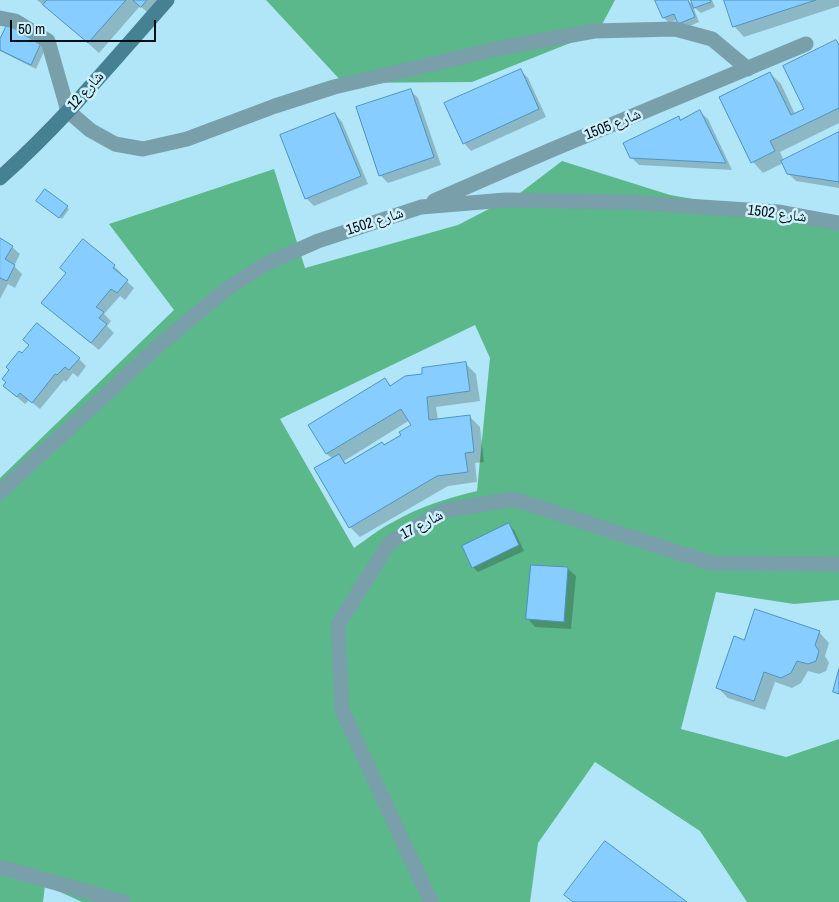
<!DOCTYPE html>
<meta charset="utf-8">
<style>
body{margin:0}
#map{position:relative;width:839px;height:902px;overflow:hidden;background:#b0e6f8;font-family:"Archivo Narrow",sans-serif}
canvas{display:block}
.scale{position:absolute;left:10px;top:20px;width:146px;height:22px;box-sizing:border-box;border:2px solid #000f15;border-top:0;padding-left:6px;font-size:15px;line-height:18px;white-space:nowrap;color:#000f15;-webkit-text-stroke:4px #cdf0fc;paint-order:stroke}
</style>
<div id="map">
<canvas width="839" height="902"></canvas>
<div class="scale">50 m</div>
</div>
<script>
const c = document.querySelector('canvas').getContext('2d');
c.lineJoin = 'round';
function fillPath(path, color) { c.fillStyle = color; c.fill(path, 'evenodd'); }
function trace(path, color, width, dash) { c.strokeStyle = color; c.lineWidth = width; c.lineCap = dash ? 'butt' : 'round'; c.setLineDash(dash || []); c.stroke(path); }
function write(font, color, halo, rows, align = 'center') {
  c.font = font + ' "Archivo Narrow","Noto Naskh Arabic",sans-serif'; c.lineWidth = 5; c.setLineDash([]); c.textBaseline = 'middle'; c.strokeStyle = halo; c.fillStyle = color; for (const [text, x, y, turn = 0] of rows) {
    c.save(); c.translate(x, y); c.rotate((+turn || 0) * Math.PI / 180); c.textAlign = isNaN(turn) ? turn : align; if (halo) c.strokeText(text, 0, 0); c.fillText(text, 0, 0); c.restore();
  }
}
const forest = new Path2D(`
 M266,0H615L598,32L472,82L343,83Z
 M562,161L670,195L839,224V600L794,604L716,592L681,729L786,757L839,739V902H747L700,831L595,762L538,843L530,902H82L45,885L43,902H0V478L174,310L109,224L274,169L305,268L458,225L520,193ZM475,325L490,358L477,491C447,498 419,507 393,522C379,529 367,539 354,548L280,419Z`);
const shadow = new Path2D(`
 M37,0H157L152,16L140,6L99,53L44,4L43,5Z
 M657,0H687L692,4L699,22L685,28L678,19L669,23L664,18Z
 M692,0H712L715,7L701,13L695,8Z
 M725,0H839V6L744,37L734,26Z
 M7,26L46,47L36,69L0,51V41Z
 M836,42L839,44V123L780,152L784,161L839,134V188L796,181L788,173L783,163L763,173L753,162L721,97L770,73L781,84L795,114L806,109Z
 M520,70L528,78L546,117L471,151L464,143Z
 M410,90L418,98L441,165L388,183L380,175Z
 M700,112L708,119L732,170L639,165L631,157L678,118L681,121Z
 M335,114L342,122L368,184L314,206L306,198Z
 M46,191L69,209L62,219L40,203Z
 M0,240L12,247L20,254L14,266L22,274L15,288L8,284L0,299Z
 M83,241L114,266L122,274L121,276L134,288L125,300L120,296L104,314L111,321L107,326L114,333L99,350L51,311Z
 M79,359L86,366L78,377L73,373L66,382L64,380L40,409L29,400L25,404L12,393Z
 M466,364L476,374L480,401L436,407L438,420L469,416L480,427L484,462L475,463L477,482L448,486L360,537L350,527L333,459L327,454L310,426L385,380L391,386L424,375ZM410,420L413,425L402,435L347,464L344,461Z
 M509,525L514,530L524,551L478,572L473,567Z
 M568,569L576,576L571,629L535,627L528,619Z
 M819,632L829,643L825,656L829,663L826,671L819,674L808,671L801,683L792,688L775,682L765,710L728,698L717,687Z`);
const building = new Path2D(`
 M47,0H126L88,43L43,5Z
 M133,0H147L141,7Z
 M655,0H688L695,17L678,24L674,14L663,18Z
 M691,0H710L711,2L694,8Z
 M724,0H816L733,27Z
 M7,25L42,41L31,65L0,50V39Z
 M836,40L839,45V108L770,141L775,151L751,163L719,97L770,72L791,115L804,109L783,66Z
 M521,69L539,109L463,144L444,103Z
 M411,89L434,157L379,176L356,107Z
 M700,110L726,163L630,158L623,143L679,116L680,120Z
 M335,113L361,176L305,199L280,135Z
 M839,132V182L787,174L781,161Z
 M45,189L68,206L59,218L36,201Z
 M0,238L13,246L5,259L15,265L7,281L0,278Z
 M83,239L115,265L113,268L128,280L117,293L111,289L96,307L104,312L99,318L107,324L91,343L41,303L66,273L60,268Z
 M37,323L80,358L69,370L65,367L57,375L55,374L32,403L20,393L17,397L3,386L6,382L2,379L9,370L6,367L19,351L22,353L29,345L23,340Z
 M466,362L470,391L427,397L429,420L470,415L474,452L465,453L468,472L437,476L349,528L314,468L339,454L345,464L382,442L384,445L401,435L399,432L411,425L401,409L326,454L308,425L385,378L390,386L405,376L422,374V368Z
 M509,523L519,545L472,568L462,546Z
 M531,565L568,567L564,622L526,619Z
 M755,609L820,631L815,645L819,651L816,661L808,664L797,661L791,673L781,678L764,672L754,701L716,688L734,636L744,640Z
 M839,669V694L833,692Z
 M605,841L687,902H573L564,895Z`);
const street = new Path2D(`
 M0,18L15,21L48,41L68,111L90,130L115,144L143,149L187,139L275,106L334,87L501,48L594,31L675,29L712,39L748,69
 M434,201L551,150L806,44
 M0,492L165,340L228,288L266,264L318,241L421,207L506,200L625,202L778,212L839,223
 M0,867L123,902
 M431,902L342,710L338,625L389,543L443,511L513,499L711,563L839,564`);
const secondary = new Path2D(`
 M0,178C61,124 113,61 167,0`);
const streetNames = [
 ["شارع 12",86,91,-48],
 ["شارع 1505",613,125,-22],
 ["شارع 1502",777,214,7],
 ["شارع 1502",375,222,-18],
 ["شارع 17",422,525,-28]
];
fillPath(forest, '#5ab88a');
fillPath(shadow, '#0003');
fillPath(building, '#87cdff');
trace(building, '#4d93c2', 1);
trace(street, '#799fab', 15);
trace(secondary, '#458193', 15);
write('15px', '#000f15', '#cdf0fc', streetNames);
</script>
